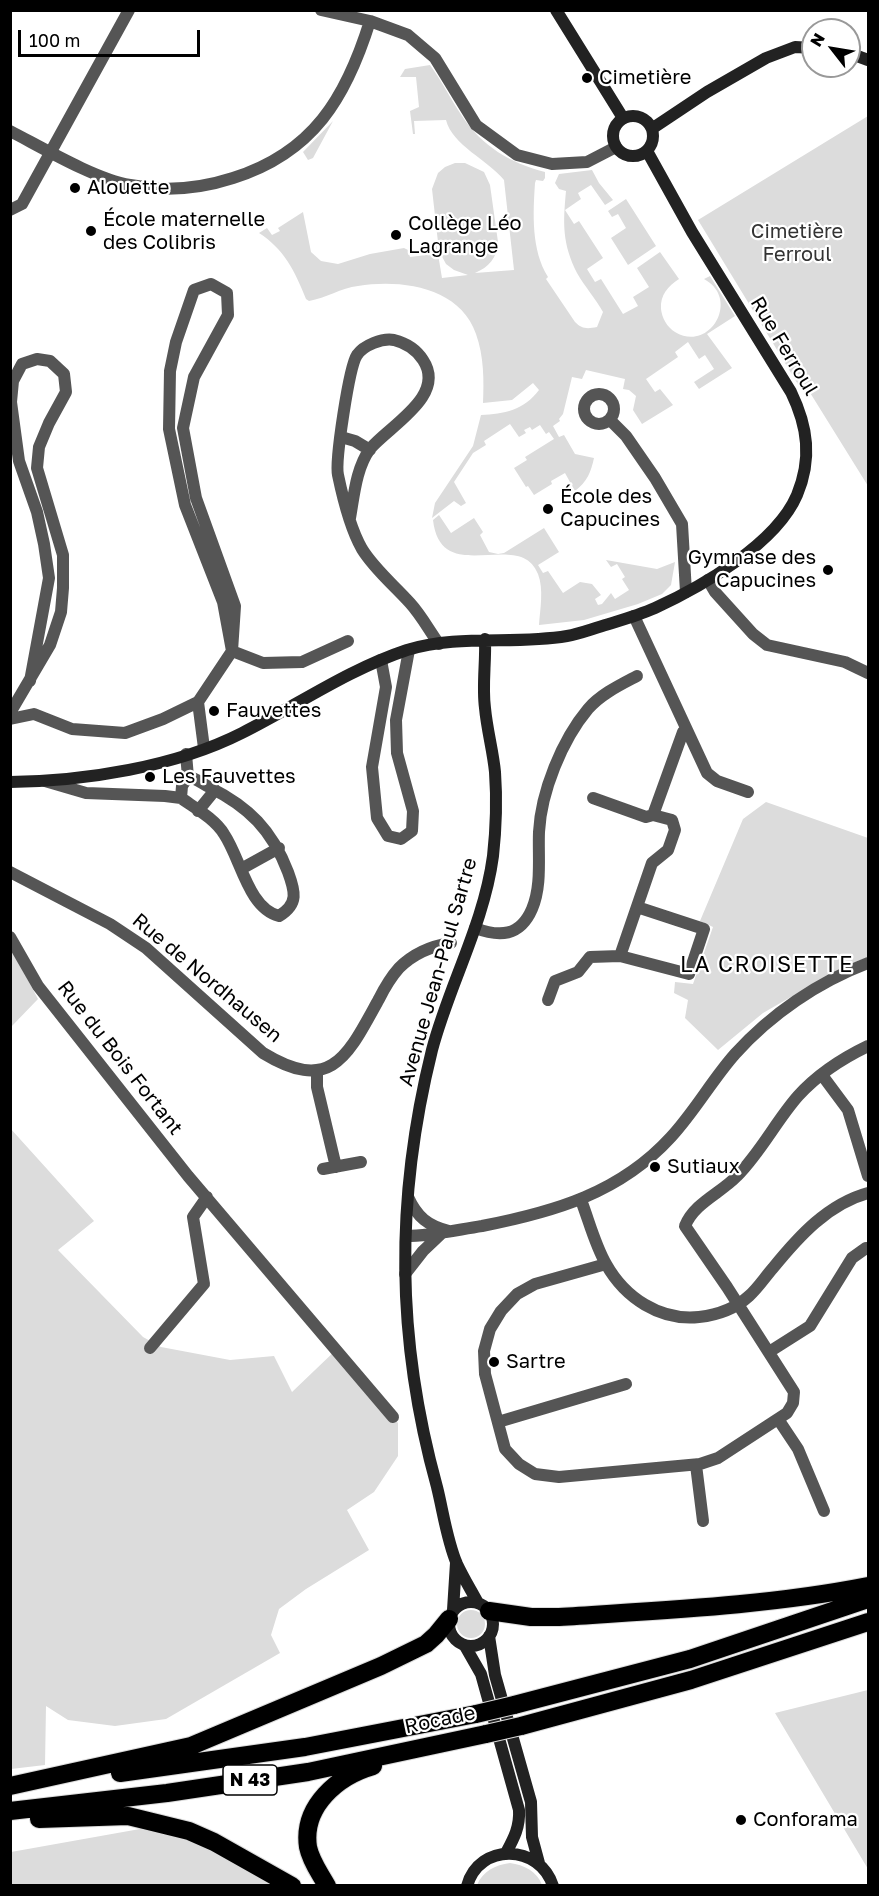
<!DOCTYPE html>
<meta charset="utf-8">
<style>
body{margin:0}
#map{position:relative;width:879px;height:1896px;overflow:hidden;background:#fff;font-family:"Golos Text",sans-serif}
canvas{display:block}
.frame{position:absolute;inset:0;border:12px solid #000;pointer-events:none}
.north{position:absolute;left:801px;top:18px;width:60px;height:60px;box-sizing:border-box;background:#fff;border:2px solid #999;border-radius:50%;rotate:301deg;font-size:16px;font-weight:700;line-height:24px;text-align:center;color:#000}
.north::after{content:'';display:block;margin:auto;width:21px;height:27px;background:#000;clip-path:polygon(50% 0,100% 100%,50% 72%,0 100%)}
.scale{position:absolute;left:18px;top:30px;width:182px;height:27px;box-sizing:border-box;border:3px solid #000;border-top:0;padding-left:8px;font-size:18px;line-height:21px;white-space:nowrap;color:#000;-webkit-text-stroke:4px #fff;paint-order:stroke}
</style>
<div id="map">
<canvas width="879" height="1896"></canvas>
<div class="frame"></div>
<div class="north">N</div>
<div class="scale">100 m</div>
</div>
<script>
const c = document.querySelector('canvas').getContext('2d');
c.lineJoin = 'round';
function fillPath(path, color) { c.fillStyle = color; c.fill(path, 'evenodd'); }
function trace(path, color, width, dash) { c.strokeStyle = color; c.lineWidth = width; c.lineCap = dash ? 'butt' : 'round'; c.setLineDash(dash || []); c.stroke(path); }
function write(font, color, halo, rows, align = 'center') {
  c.font = font + ' "Golos Text",sans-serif'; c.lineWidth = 4.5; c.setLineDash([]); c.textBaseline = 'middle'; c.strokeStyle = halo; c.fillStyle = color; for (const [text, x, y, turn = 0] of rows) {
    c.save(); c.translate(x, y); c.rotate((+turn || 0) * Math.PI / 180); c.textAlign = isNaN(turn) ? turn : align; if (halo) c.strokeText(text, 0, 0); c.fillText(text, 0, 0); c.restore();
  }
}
const green = new Path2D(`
 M430,65C442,81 451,100 462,116C482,146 510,163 545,172V178L543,181L536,180L535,183C533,213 531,250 548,277L546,279L575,322C582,329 587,329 597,327L603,312C596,299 585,287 577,273C562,243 563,223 566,191L559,189L555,183L559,174L592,170L599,183L613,200L605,205L591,185L578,193L581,199L565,210L574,224L579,221L603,258L587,269L595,282L601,279L623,314L638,306L633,297L649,287L637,268L660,252L679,279C668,286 660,295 661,309C662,318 667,327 675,332C710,353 741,299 704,279L710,276L735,316L707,334L732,368L699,389L694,382L714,369L705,355L699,359L688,342L675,352L678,357L646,379L655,392L660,389L673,405L642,424L633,410L636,396L629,390L623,389L625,379L586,370L582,379L572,377L563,414L559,419L560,421L553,426L559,437L564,435L575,454L594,458C591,472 587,482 575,491L565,473L551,481L552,484L534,495L528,486L526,487L514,468L527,460L525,457L554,439L549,432L546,434L540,425L532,430L530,427L524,430L526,433L519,437L510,424L484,441L486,445L473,453L454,482L466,503L461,506L454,501L432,518L435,503L473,446L481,415C504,414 524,410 539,390L533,383L512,400L483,403C484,381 484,356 476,334C460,287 401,279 358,286C341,288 326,298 309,301L306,299C295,271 284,249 259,233L267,228L272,235L280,231L278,228L303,212L311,252L321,261L338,264L370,254L404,248L408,250L410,257L434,254V242H436L442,278L468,275L454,270L446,264L439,251L432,189L438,173L445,167L455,163H465L484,172L490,185L498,242C497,258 489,267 475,273L514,270L504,180C488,160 452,145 446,120L414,121L415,134H413L410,111L419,107L416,77H400L405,69Z
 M868,116V486L804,383L799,386L698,220Z
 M333,121L313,158L308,160L303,152Z
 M626,199L656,246L628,265L611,238L626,228L618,214L612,217L608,211Z
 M439,515L451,533L474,518L483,532L480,535L489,552L498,554L504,553L544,528L559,552L538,565L543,573L548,571L563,593L580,582L592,584L601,595L595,599L598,605L602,604L611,593L615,599L629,590L622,579L625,577L617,564L611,567L606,560L657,569L675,562L671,585L662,594L638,604L584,620L539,625C540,610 544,589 538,574C520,527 441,589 433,520Z
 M766,802L868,838V957L843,967L763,1013L718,1050L685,1018L688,1000L674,993L675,982L693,984L713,927L700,921L743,819Z
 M10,947L38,999L11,1027H10Z
 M10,1128L94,1221L58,1250L143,1337L161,1347L230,1360L274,1356L292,1392L338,1348L398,1423V1456L374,1492L347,1510L369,1550L306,1589L279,1609L271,1635L280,1653L166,1719L115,1726L68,1720L46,1706L45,1765L11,1769Z
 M457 1624a14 14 0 1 1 28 0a14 14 0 1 1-28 0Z
 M868,1690V1869L775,1713Z
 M151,1827L187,1835L272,1885L11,1886V1852Z
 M510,1863C524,1865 537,1871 542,1885H477C483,1871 495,1865 510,1863Z`);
const street = new Path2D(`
 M321,10L370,21L408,35L435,58L476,125L517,155L552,164L587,162L616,147
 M10,131C43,148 95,179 130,185C166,192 199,189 233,178C313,153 346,98 370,21
 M10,210L22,204L129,10
 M211,284L227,293L228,315L194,377L183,428L196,498L235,606L232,651L223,602L185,505L169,429L170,371L176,342L194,290Z
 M584 409a15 15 0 1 1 30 0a15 15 0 1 1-30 0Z
 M610,420L626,436L655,478L682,524L686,592
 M341,437L355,441L370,450
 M350,518C354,496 356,468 370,449C389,426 447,396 423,360C416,349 406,343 394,340C382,338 364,345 357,355C349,367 335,461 338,475C343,499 350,528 362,549C375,570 394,585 410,603C421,615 429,630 439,644
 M708,580L715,592L753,634L767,645L845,662L868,673
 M634,616L707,773L717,781L748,792
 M381,660L386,687L372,767L377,818L388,836L401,839L412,831L413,811L397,753L396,720L409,650
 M10,713L50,645L61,612L63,588V555L37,468L39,447L49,423L66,392L64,374L50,361L37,359L22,364L13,381L11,402L19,461L37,512L44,544L49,578L30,681
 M10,719L34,714L72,729L125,733L163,719L198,702
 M204,748L198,702L232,651L263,663L302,662L348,641
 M186,754L188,777L182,786L181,798C195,808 215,819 224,834C241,859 248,908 279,916C299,904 295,891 288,872C272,830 249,807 209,787C201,783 196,778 188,777
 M45,781L86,793L165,796L181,798
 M593,798L646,817L653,815
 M198,811L215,790
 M241,869L279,848
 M10,872L110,924L146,948L263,1053C332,1095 348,1055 379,999C384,989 391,977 399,968C413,954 431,946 451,943
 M475,928C499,937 520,937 532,909C542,886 538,857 539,832C541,792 562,740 588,709C601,694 620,685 637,676
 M10,937L38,986L188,1176L393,1417
 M620,956L652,863L668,850L675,830L672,820L653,815L683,732L686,730
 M548,1000L555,981L578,972L590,957L620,956L689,974L704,929L637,907
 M317,1070V1087L336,1167
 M822,1075L848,1110L868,1176
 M323,1169L361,1162
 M408,1197C417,1217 428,1226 449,1231
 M581,1200C589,1221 595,1245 606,1264C625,1298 660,1321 699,1317C717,1315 736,1308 749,1296C758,1288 765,1277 773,1268C799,1236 828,1204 868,1193
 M406,1236C432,1236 456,1230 482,1226C554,1212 620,1193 671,1137C695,1111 712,1080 735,1054C771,1014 818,982 868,963
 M606,1264L535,1284L517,1294L501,1311L490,1329L484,1351L485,1374L505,1449L519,1464L535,1474L559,1477L700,1464L718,1458L787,1413L793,1403L794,1392L727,1287L685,1226C694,1203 721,1193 737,1176C761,1152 776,1121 798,1096C817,1075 843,1058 868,1046
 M405,1274L423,1251L442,1233
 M150,1348L204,1284L193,1217L207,1197
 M769,1352L810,1326L852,1258L866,1248
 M778,1419L798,1449L824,1511
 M498,1422L626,1384
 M696,1465L703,1521`);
const secondary = new Path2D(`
 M556,10L623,118
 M849,53L868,60
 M613 136a20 20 0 1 1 40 0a20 20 0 1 1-40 0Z
 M653,128L707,92L766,58L795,47L813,48
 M10,782C85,781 175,767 242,733C298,705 347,670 407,650C459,634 514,645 567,636C578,634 589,630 599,627C618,621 637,616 655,608C701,587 776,544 797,495C812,459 808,427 791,392L692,232L647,151
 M449 1624a22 22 0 1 1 44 0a22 22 0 1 1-44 0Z
 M478,1603C471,1590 463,1577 457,1564C447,1541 443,1511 437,1487C396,1339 395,1199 432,1050C449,985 484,924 493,856C496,829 497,800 495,772C493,751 487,730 485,708C482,686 486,662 485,639
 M453,1610L456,1563
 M489,1636L495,1675L531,1802L532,1837L539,1863
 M465,1646L481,1674L519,1810C520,1827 514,1838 506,1853
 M467,1886C479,1842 540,1844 553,1886`);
const highway = new Path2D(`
 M489,1611L531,1617H559C663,1610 766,1606 868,1586
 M514,1705L690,1659L868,1599
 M521,1726L691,1680L868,1622
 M120,1773L305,1747L476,1714
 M10,1786L191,1746L381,1666L426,1644L436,1635L449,1619
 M10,1811L167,1793L308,1772L486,1734
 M39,1819L128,1816L189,1831L214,1842L292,1886
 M327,1886C320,1873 311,1862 308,1847C302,1806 338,1776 373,1766`);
const highwayBridge = new Path2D(`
 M476,1714L514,1705
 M486,1734L521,1726`);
const markers = [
 [587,78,6,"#000"],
 [75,188,6,"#000"],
 [91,231,6,"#000"],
 [396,235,6,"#000"],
 [548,509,6,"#000"],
 [828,570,6,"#000"],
 [214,711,6,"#000"],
 [150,777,6,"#000"],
 [655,1167,6,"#000"],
 [494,1362,6,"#000"],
 [741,1820,6,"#000"]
];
const shields = [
 [250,1780,54]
];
const shieldNames = [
 ["N 43",250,1780]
];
const poiNames = [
 ["Cimetière",599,78],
 ["Alouette",87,188],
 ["École maternelle",103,220],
 ["des Colibris",103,243],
 ["Collège Léo",408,224],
 ["Lagrange",408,247],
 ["École des",560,497],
 ["Capucines",560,520],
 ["Gymnase des",816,558,"right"],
 ["Capucines",816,581,"right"],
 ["Fauvettes",226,711],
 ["Les Fauvettes",162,777],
 ["Sutiaux",667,1167],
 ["Sartre",506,1362],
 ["Conforama",753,1820]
];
const parkNames = [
 ["Cimetière",797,232],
 ["Ferroul",797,255]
];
const streetNames = [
 ["Rue Ferroul",784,346,59],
 ["Avenue Jean-Paul Sartre",438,972,-74],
 ["Rue de Nordhausen",207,978,40],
 ["Rue du Bois Fortant",120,1058,52],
 ["Rocade",440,1720,-12]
];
const quarterNames = [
 ["LA CROISETTE",767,965]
];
fillPath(green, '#dcdcdc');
trace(highway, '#dbdbdb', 20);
trace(street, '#555', 12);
trace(secondary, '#222', 12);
trace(highway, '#000', 18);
trace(highwayBridge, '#dbdbdb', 20, []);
trace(highwayBridge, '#000', 18);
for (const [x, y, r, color] of markers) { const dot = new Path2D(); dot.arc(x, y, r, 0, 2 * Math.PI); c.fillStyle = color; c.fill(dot); trace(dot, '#fff', 2); }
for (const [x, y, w] of shields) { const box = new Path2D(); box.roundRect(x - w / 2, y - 15, w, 30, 4.5); c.fillStyle = '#fff'; c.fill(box); trace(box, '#000', 1.5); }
write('bold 18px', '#000', null, shieldNames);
write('20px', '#000', '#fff', poiNames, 'left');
write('20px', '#333', '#fff', parkNames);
write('20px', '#000', '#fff', streetNames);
c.letterSpacing = '1.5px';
write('22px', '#000', '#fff', quarterNames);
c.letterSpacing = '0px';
</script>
